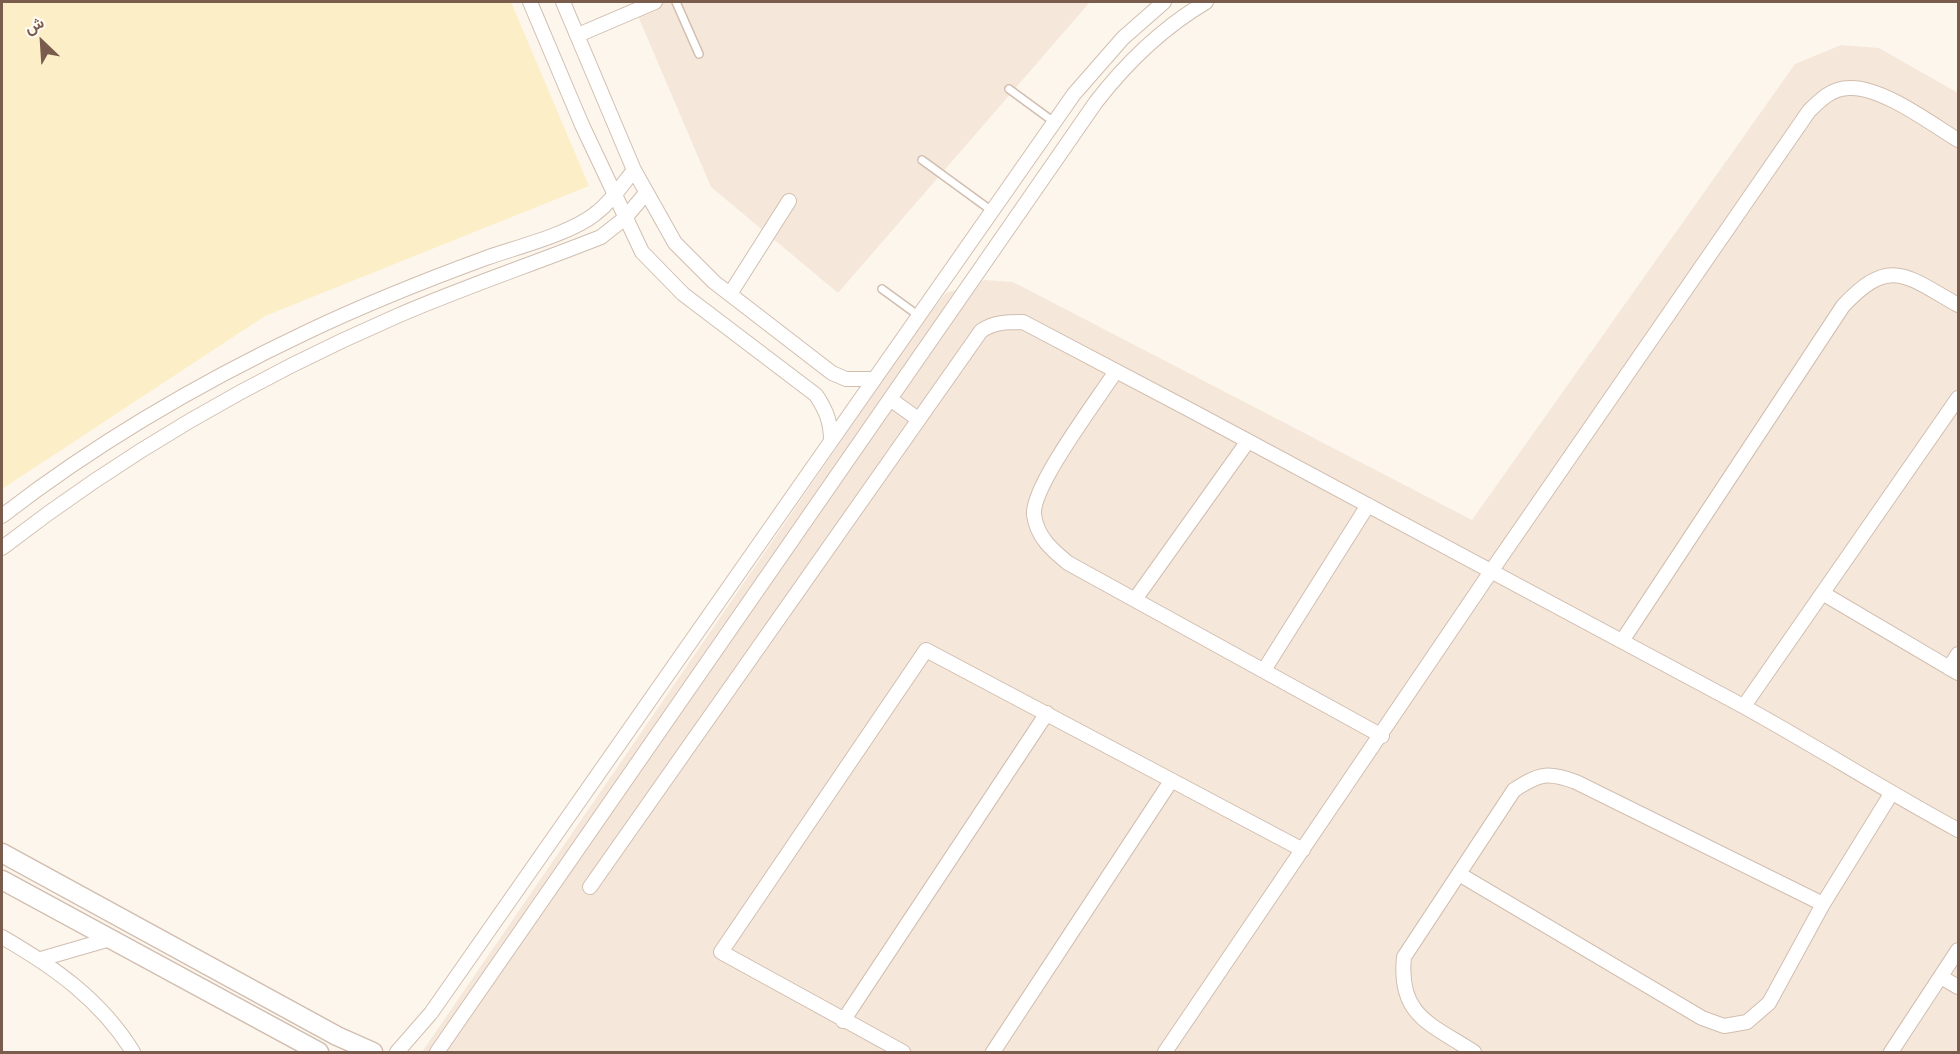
<!DOCTYPE html>
<meta charset="utf-8">
<style>
body{margin:0}
#map{position:relative;width:1960px;height:1054px;overflow:hidden;background:#fdf6ec;font-family:"Public Sans",Vazirmatn,sans-serif}
canvas{display:block}
.frame{position:absolute;inset:0;border:3px solid #7a5c4d;pointer-events:none}
.north{position:absolute;left:12px;top:12px;width:60px;height:60px;-webkit-text-stroke:4px #fffaf3;paint-order:stroke;rotate:335deg;font-size:16px;font-weight:700;line-height:24px;text-align:center;color:#7a5c4d}
.north::after{content:'';display:block;margin:auto;width:21px;height:27px;background:#7a5c4d;clip-path:polygon(50% 0,100% 100%,50% 72%,0 100%)}
</style>
<div id="map">
<canvas width="1960" height="1054"></canvas>
<div class="frame"></div>
<div class="north">ش</div>
</div>
<script>
const c = document.querySelector('canvas').getContext('2d');
c.lineJoin = 'round';
function fillPath(path, color) { c.fillStyle = color; c.fill(path, 'evenodd'); }
function trace(path, color, width, dash) { c.strokeStyle = color; c.lineWidth = width; c.lineCap = dash ? 'butt' : 'round'; c.setLineDash(dash || []); c.stroke(path); }
const residential = new Path2D(`
 M632,2H1090L838,293L711,187Z
 M1841,45L1879,48L1958,93V1052H422L920,326L946,293L985,280L1013,282L1472,520L1795,64Z`);
const sand = new Path2D(`
 M2,2H511L589,186L265,316L2,489Z`);
const service = new Path2D(`
 M676,2L699,54
 M1009,89L1054,122
 M922,160L992,211
 M882,289L919,316`);
const minor = new Path2D(`
 M530,2L582,125L642,252L683,294L816,395C826,410 831,422 831,441
 M563,2L634,170L675,243L714,282L832,373L846,379H874
 M578,35L655,2
 M730,294L789,201
 M1116,371C1098,399 1031,487 1034,515C1037,537 1052,550 1068,563L1382,736
 M890,399L918,419
 M2,516C96,443 201,382 309,331C366,304 426,280 486,258C517,247 570,234 595,214C611,202 622,185 634,170
 M2,548C123,454 256,377 397,316C464,287 533,264 601,237L625,218L646,193
 M1824,594L1958,673
 M1136,598L1248,441
 M1622,641L1843,306C1890,256 1905,275 1958,305
 M1949,668L1958,654
 M1264,670L1368,505
 M1744,706L1958,398
 M1459,874L1702,1018L1724,1026L1747,1022L1769,1003L1823,904L1891,794
 M590,887L981,331C994,322 1007,322 1023,322C1263,448 1502,575 1741,705C1814,745 1884,790 1958,830
 M2,937C54,967 101,1000 133,1052
 M41,959L110,939
 M1941,977L1958,987
 M843,1021L1047,713
 M397,1052L431,1013L1074,94L1123,38L1164,2
 M437,1052L1096,102C1127,62 1162,28 1206,2
 M903,1052L721,952L926,650L1303,850
 M993,1052L1171,781
 M1165,1052L1492,570L1809,111C1820,100 1832,88 1849,88C1881,86 1930,123 1958,140
 M1474,1052C1431,1024 1398,1016 1404,957L1514,790C1539,774 1547,771 1576,782L1823,904
 M1891,1052L1958,950`);
const tertiary = new Path2D(`
 M2,853L337,1036L373,1052
 M2,880L319,1052`);
fillPath(residential, '#f5e8da');
fillPath(sand, '#fcefc7');
trace(service, '#d1beb0', 10);
trace(minor, '#d1beb0', 16);
trace(tertiary, '#d1beb0', 21);
trace(service, '#fff', 7);
trace(minor, '#fff', 14);
trace(tertiary, '#fff', 18);
</script>
